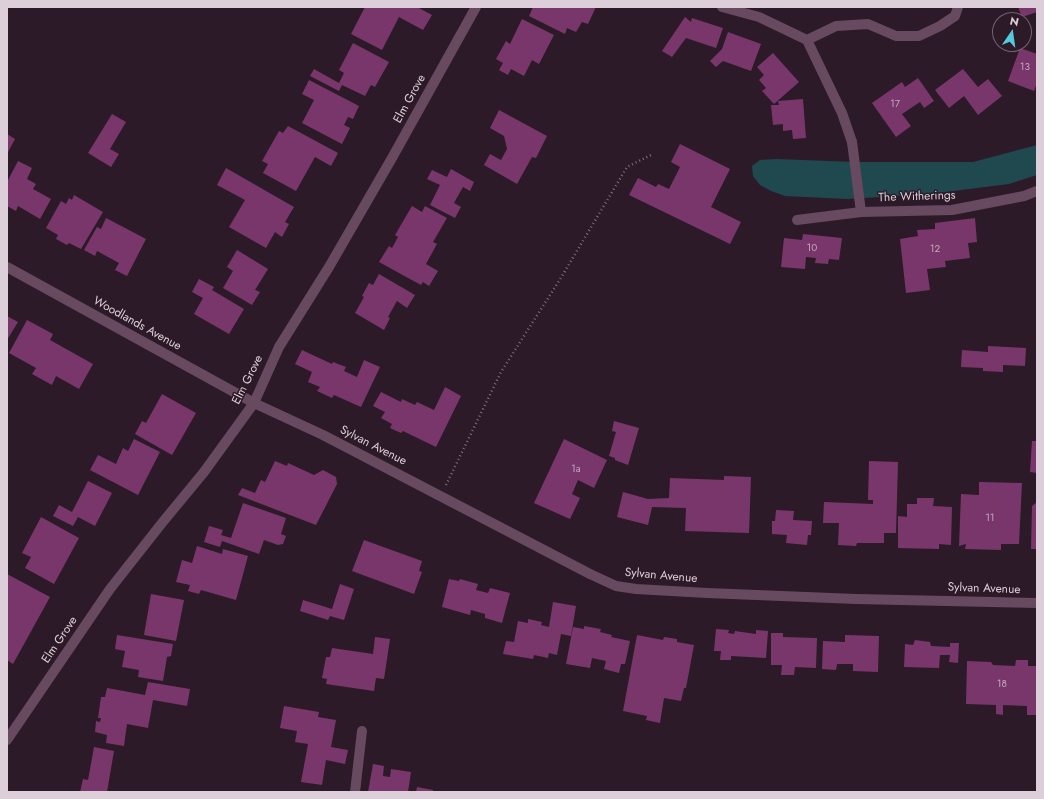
<!DOCTYPE html>
<style>
body{margin:0}
#map{position:relative;width:1044px;height:799px;overflow:hidden;background:#2d1a28;font-family:Jost,sans-serif}
canvas{display:block}
.frame{position:absolute;inset:0;border:8px solid #ddcfd9;pointer-events:none}
.north{position:absolute;left:992px;top:12px;width:40px;height:40px;box-sizing:border-box;background:#2d1a28;border:1px solid #73626f;border-radius:50%;rotate:13deg;font-size:11px;font-weight:700;line-height:16px;text-align:center;color:#ddcfd9}
.north::after{content:'';display:block;margin:auto;width:14px;height:18px;background:#54cadd;clip-path:polygon(50% 0,100% 100%,50% 72%,0 100%)}
</style>
<div id="map">
<canvas width="1044" height="799"></canvas>
<div class="frame"></div>
<div class="north">N</div>
</div>
<script>
const c = document.querySelector('canvas').getContext('2d');
c.lineJoin = 'round';
function fillPath(path, color) { c.fillStyle = color; c.fill(path, 'evenodd'); }
function trace(path, color, width, dash) { c.strokeStyle = color; c.lineWidth = width; c.lineCap = dash ? 'butt' : 'round'; c.setLineDash(dash || []); c.stroke(path); }
function write(font, color, halo, rows, align = 'center') {
  c.font = font + ' Jost,sans-serif'; c.lineWidth = 3; c.setLineDash([]); c.textBaseline = 'middle'; c.strokeStyle = halo; c.fillStyle = color; for (const [text, x, y, turn = 0] of rows) {
    c.save(); c.translate(x, y); c.rotate((+turn || 0) * Math.PI / 180); c.textAlign = isNaN(turn) ? turn : align; if (halo) c.strokeText(text, 0, 0); c.fillText(text, 0, 0); c.restore();
  }
}
const water = new Path2D(`
 M1037,145V175L1009,184L929,194L847,199L785,196L771,191L760,185L753,176L752,166L760,160L776,159L855,162H973Z`);
const building = new Path2D(`
 M365,7H417L432,15L423,30L399,17L382,50L351,34Z
 M533,7H596L588,24L582,22L576,32L567,28L565,34L529,16Z
 M1018,7H1037V12L1022,17Z
 M685,17L691,22L692,18L723,28L716,48L686,38L672,57L662,51Z
 M522,19L554,35L539,64L532,60L524,76L511,69L508,75L499,70L503,63L496,59L506,41L510,44Z
 M728,32L761,44L751,71L723,61L716,67L710,61L722,49Z
 M353,43L389,62L375,87L371,85L365,96L342,85L339,91L310,76L314,69L339,83L344,73L339,70Z
 M1020,48L1037,54V83L1034,91L1008,81Z
 M773,53L799,82L774,104L762,91L766,88L759,80L764,75L757,67Z
 M963,69L978,87L988,79L1002,96L978,115L964,96L949,108L935,90Z
 M918,78L934,101L924,108L920,102L902,114L911,126L896,137L872,103L902,82L905,87Z
 M309,80L359,106L353,119L348,117L344,125L350,128L342,144L302,123L314,100L302,94Z
 M803,99L806,138L793,139L792,130L783,131V124L773,125L771,105H779L778,101Z
 M499,110L547,136L536,158L532,157L517,184L484,165L490,154L501,160L507,149L504,136L490,128Z
 M112,114L126,122L110,149L119,154L111,167L88,153Z
 M288,126L338,153L331,166L315,157L296,191L263,173L268,164L262,161L279,131L283,133Z
 M7,134L15,139L7,154Z
 M680,144L730,169L711,207L741,222L730,244L629,195L638,178L656,187L658,184L669,189L680,167L671,162Z
 M18,161L32,168L27,179L36,184L33,189L51,199L40,219L18,206L16,211L7,206V182Z
 M226,168L294,207L285,222L289,224L282,237L275,232L266,248L229,227L245,200L217,185Z
 M451,169L474,182L470,191L463,187L454,203L461,207L455,218L430,205L440,185L427,179L432,170L447,177Z
 M74,195L103,212L81,249L69,243L67,245L56,239L58,235L46,228L61,201L66,204L69,198L72,200Z
 M412,206L422,212L425,206L447,218L433,242L437,244L426,264L438,271L429,286L423,282L421,285L379,262L389,246L392,248L398,237L395,235Z
 M106,218L146,239L127,276L115,270L119,263L97,251L95,256L84,250L97,227L101,229Z
 M975,218L977,242L968,243L970,258L945,261L946,267L927,269L930,290L906,293L900,239L918,236L917,230L935,229V223Z
 M803,234L842,238L839,260L829,259L828,264L815,263L816,258L806,257L805,269L781,267L784,238L802,240Z
 M237,250L268,269L255,290L260,292L252,305L223,288L233,271L227,267Z
 M379,274L415,295L407,308L397,301L388,317L390,318L384,330L355,313L364,297L362,296L369,283L373,285Z
 M199,279L214,287L212,290L244,309L229,334L194,314L203,298L192,292Z
 M7,316L18,322L7,340Z
 M27,320L53,334L50,340L93,364L79,389L56,376L52,385L32,374L36,368L9,353Z
 M988,346L1026,348L1025,366L1003,365V372L983,371V368L961,367L962,350L988,352Z
 M302,350L332,364L333,362L346,367L344,371L357,377L364,360L380,367L361,407L334,395L332,398L317,391L320,387L308,382L312,372L295,364Z
 M445,387L461,396L436,447L403,431L401,433L390,428L392,424L381,418L385,412L373,406L381,392L401,402L402,399L415,405L417,402L434,410Z
 M162,394L196,413L172,455L135,434L142,421L146,423Z
 M614,421L639,428L628,465L615,460V458L609,456L616,432L612,431Z
 M134,439L160,452L138,495L90,470L98,455L116,464L123,448L128,451Z
 M564,439L607,460L594,488L578,480L572,494L580,498L570,519L534,503Z
 M1032,441H1037V473L1030,472Z
 M275,461L287,466L288,463L314,475L323,470L336,477L337,484L316,525L238,495L242,488L255,493L261,480L265,482Z
 M869,461L898,462L896,533H884V543H857L856,546L838,545L839,523H823L824,502L873,504V500H868Z
 M724,476L751,477L749,533L685,531L686,508L652,507L648,525L617,517L623,492L648,499L669,498L670,478L724,480Z
 M88,481L112,493L95,526L78,517L73,526L53,516L59,505L72,512Z
 M979,482L1022,483L1019,544H1001V550L965,549L966,544L959,546L961,494L979,495Z
 M917,498H934L933,506L952,507L951,545L939,544V549L898,548V516L907,517V504H917Z
 M1037,502V549H1031L1032,506Z
 M243,503L286,518L281,534L286,536L283,544L278,545L264,540L259,554L222,541L220,547L204,542L209,526L223,530L221,535L231,538Z
 M776,510L794,511L793,520L812,521L811,535H808L807,545L786,543L787,535L772,534V521H775Z
 M41,517L79,538L54,584L25,568L31,557L22,553Z
 M364,540L422,561L419,571L422,572L414,594L352,571Z
 M197,546L222,554L223,549L248,556L236,600L201,590L199,594L188,591L190,585L176,582L182,560L192,563Z
 M7,574L50,597L13,664L7,660Z
 M449,579L459,581L460,579L478,584L476,590L488,593L490,588L510,593L502,623L485,618V614L471,610L470,615L442,607Z
 M340,584L354,589L344,620L330,616L328,620L300,611L303,600L332,609Z
 M151,594L184,600L176,641L144,635Z
 M553,602L576,606L571,636L561,634L557,655L549,653L548,658L534,655L533,659L503,654L506,641L514,642L518,621L528,623V619L542,622L541,625L549,627Z
 M584,626L601,629L600,632L612,635L611,637L630,641L625,664H621L619,673L604,669L606,661L592,658L590,668L566,664L573,627L584,629Z
 M716,629L729,630L728,633L734,634L735,631L756,634V630L768,631L766,658L731,656V660H720L721,651H714Z
 M771,633H783V637L817,638L816,668L795,667L794,675H781L782,665H771Z
 M117,635L173,644L171,656L167,657L163,681L138,677L139,670L122,667L125,651L115,649Z
 M637,635L663,640L664,637L677,639V642L694,645L686,688H684L681,701L664,698L660,723L646,720L647,716L623,711Z
 M845,635L879,636L878,672L853,671V664H837L836,670L822,669L823,641L845,642Z
 M375,637L390,639L384,679L376,678L374,691L326,684L327,679L322,678L326,657H330L332,648L373,654Z
 M915,640L930,642L931,646L950,647V643H959L958,663L949,662L950,655H940L939,668L904,667L905,644L913,645Z
 M1016,660H1028V666H1037V715H1027V706L1003,705V715L996,714V705L966,704L967,661L991,662L993,665L1015,666Z
 M148,682L190,689L187,706L153,700L148,728L127,724L124,746L106,743L107,735L95,732L96,721L100,722L101,718H98L101,697H105L107,688L145,695Z
 M284,706L319,712L318,717L336,720L331,747L348,750L345,764L326,760L322,785L301,782L308,744L295,742L297,731L280,728Z
 M94,747L114,751L107,792H80L83,779L88,780Z
 M373,764L384,766L383,776L390,777L391,769L411,772L408,792H368Z
 M417,787L433,790V792H416Z`);
const path = new Path2D(`
 M446,485L501,372L559,281L627,167L651,155`);
const lane = new Path2D(`
 M852,142L861,212
 M797,220L861,212L952,210L1024,196L1037,191`);
const street = new Path2D(`
 M722,7L759,17L807,40L836,26L868,24L896,36H919L940,26L955,16L958,7
 M807,40L842,113L852,142
 M7,267L254,403L323,435L590,574L616,586L636,589L707,593L856,599L1037,603
 M7,740L110,589L162,523L204,472L254,403L279,347L329,267L392,158L476,7
 M355,792L362,731`);
const numberNames = [
 ["13",1025,68],
 ["17",895,105],
 ["10",812,249],
 ["12",935,250],
 ["1a",576,470],
 ["11",990,519],
 ["18",1002,685]
];
const streetNames = [
 ["Elm Grove",410,99,-61],
 ["The Witherings",917,197,-2],
 ["Woodlands Avenue",137,324,29],
 ["Elm Grove",248,380,-63],
 ["Sylvan Avenue",373,446,27],
 ["Sylvan Avenue",661,576,5],
 ["Sylvan Avenue",984,589,2],
 ["Elm Grove",60,640,-56]
];
fillPath(water, '#20484f');
fillPath(building, '#79366b');
trace(path, '#7f6e7a', 2.5, [1, 3]);
trace(lane, '#684a60', 10);
trace(street, '#684a60', 10);
write('10px', '#c4a9be', null, numberNames);
write('12px', '#ddcfd9', '#2d1a28', streetNames);
</script>
